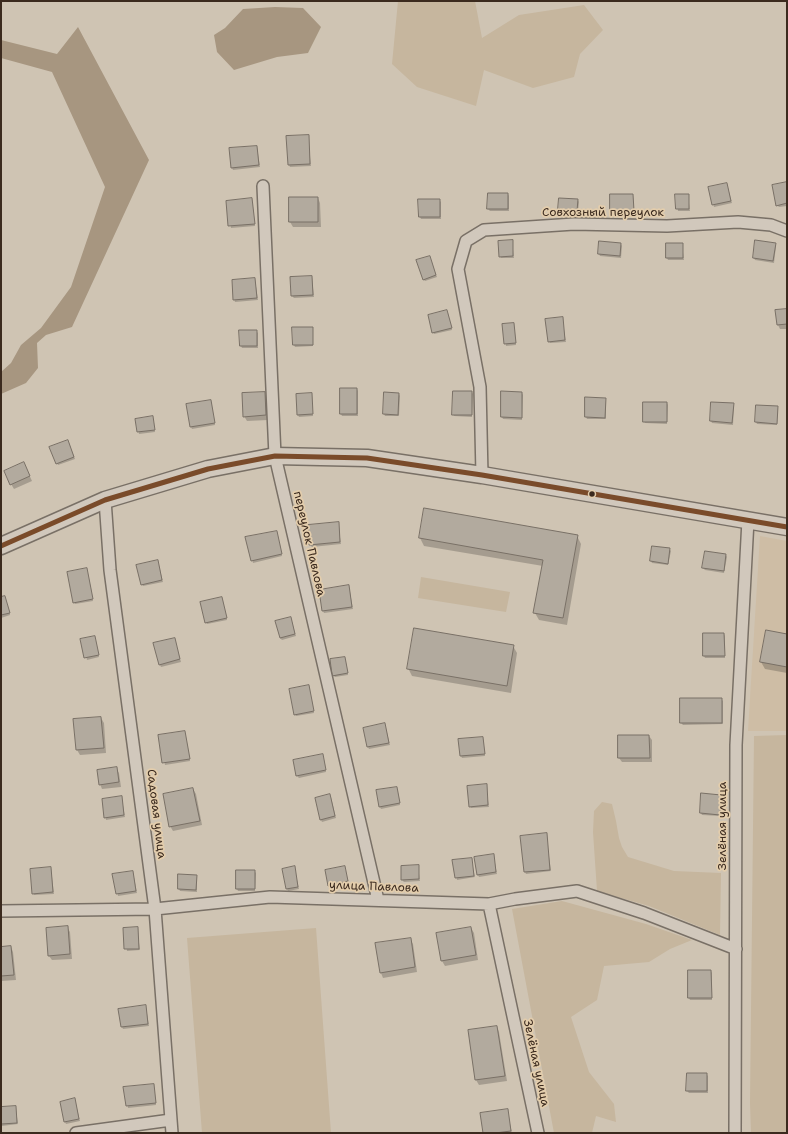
<!DOCTYPE html>
<meta charset="utf-8">
<style>
body{margin:0}
#map{position:relative;width:788px;height:1134px;overflow:hidden;background:#cfc4b3;font-family:"Shantell Sans",sans-serif}
canvas{display:block}
.frame{position:absolute;inset:0;border:2px solid #3b2a1e;pointer-events:none}
</style>
<div id="map">
<canvas width="788" height="1134"></canvas>
<div class="frame"></div>
</div>
<script>
const c = document.querySelector('canvas').getContext('2d');
c.lineJoin = 'round';
function fillPath(path, color) { c.fillStyle = color; c.fill(path, 'evenodd'); }
function trace(path, color, width, dash) { c.strokeStyle = color; c.lineWidth = width; c.lineCap = dash ? 'butt' : 'round'; c.setLineDash(dash || []); c.stroke(path); }
function write(font, color, halo, rows, align = 'center') {
  c.font = font + ' "Shantell Sans",sans-serif'; c.lineWidth = 3.5; c.setLineDash([]); c.textBaseline = 'middle'; c.strokeStyle = halo; c.fillStyle = color; for (const [text, x, y, turn = 0] of rows) {
    c.save(); c.translate(x, y); c.rotate((+turn || 0) * Math.PI / 180); c.textAlign = isNaN(turn) ? turn : align; if (halo) c.strokeText(text, 0, 0); c.fillText(text, 0, 0); c.restore();
  }
}
const built = new Path2D(`
 M760,536L787,541V731H748Z`);
const green = new Path2D(`
 M398,1H475L482,38L519,15L584,5L603,30L580,54L574,77L533,88L484,70L476,106L417,87L392,64Z
 M421,577L510,592L506,612L418,598Z
 M787,735V1133H751L750,1103L754,736Z
 M602,802L612,804L616,821L619,838L622,847L628,857L674,871L721,873L720,935L649,906L597,891L593,832L594,811Z
 M562,901L646,924L692,940L670,949L649,962L604,966L597,1000L571,1017L589,1072L614,1104L616,1122L596,1116L592,1133H554L512,909Z
 M316,928L331,1133H202L187,938Z`);
const water = new Path2D(`
 M275,7L303,8L321,27L308,53L277,57L234,70L217,52L214,35L225,28L243,9Z
 M78,27L149,160L72,327L46,335L37,343L38,368L26,383L1,394V372L11,363L21,345L41,328L71,287L105,187L52,72L1,58V40L57,54Z`);
const shadow = new Path2D(`
 M308,136L311,166L290,167L289,165Z
 M257,147L260,167L233,170L232,168Z
 M787,183V206L779,207L777,205Z
 M727,184L732,203L714,207L709,188Z
 M508,194L509,196V211H490L488,209Z
 M633,195L634,213H613L611,211Z
 M676,195H688L690,211H678Z
 M290,198H318L320,203L321,227H293L290,222Z
 M252,199L255,226L231,228L227,201Z
 M439,200L441,202V219H421L420,217Z
 M578,200L579,202L578,212L560,211L559,209Z
 M512,241L514,258H501L500,256Z
 M621,244L622,246L621,258L600,256L599,254Z
 M682,244L684,260H668L667,258Z
 M775,244L776,246L774,263L755,260L754,258Z
 M430,259L437,277L425,281L423,279Z
 M312,277L314,297L294,298L292,296Z
 M255,279L258,300L235,302L234,299Z
 M787,310V329H780L778,325Z
 M448,313L452,330L434,334L433,332Z
 M562,318L566,342L550,343L549,341Z
 M503,325L514,326L516,345L506,346Z
 M312,328L313,330V346L295,347L294,345Z
 M240,331H256L258,333V348H242L241,346Z
 M357,389L358,391V416H342L341,414Z
 M472,392L473,394L472,417L454,416L453,414Z
 M502,392L522,393L523,395L522,420L503,419L502,417Z
 M264,393L267,397L268,420L247,421L244,416Z
 M311,394L313,416L299,417L298,415Z
 M399,394L400,396L399,416H385L384,414Z
 M605,399L606,401V419H587L586,417Z
 M211,401L215,425L192,429L191,427Z
 M667,403L668,405L667,424L645,423L644,421Z
 M712,403L733,404L734,406L733,425L712,423L711,421Z
 M757,406L777,407L778,409L777,425L757,424L756,422Z
 M152,417L155,432L139,434L136,419Z
 M69,443L75,459L58,465L57,463Z
 M26,468L32,481L14,489L11,484Z
 M425,509L577,536L581,544L567,625L539,620L535,613L543,566L424,546L420,538Z
 M338,523L341,544L312,547L310,545Z
 M277,534L282,556L253,563L247,538Z
 M669,549L671,551L668,565L652,563L651,561Z
 M726,555L727,557L724,573L705,570L703,568Z
 M158,561L163,582L143,586L142,584Z
 M86,569L93,601L75,604L74,602Z
 M349,586L353,609L324,613L323,611Z
 M5,597L10,615L1,618V598Z
 M222,598L227,620L207,624L206,622Z
 M291,618L296,636L282,640L280,638Z
 M724,634L725,636V658H705L704,656Z
 M787,635V673L765,669L761,662Z
 M95,639L99,657L87,660L82,640Z
 M175,641L181,662L161,667L160,665Z
 M513,646L517,653L511,693L412,676L408,668Z
 M345,658L348,675L335,677L333,675Z
 M309,686L314,713L296,716L295,714Z
 M721,699L723,701V724L683,725L681,723Z
 M101,718L104,723L106,753L80,755L77,750L75,720Z
 M385,724L390,745L369,749L368,747Z
 M185,732L190,761L165,765L159,736Z
 M649,736L652,740V762H622L619,758Z
 M483,738L485,756L462,758L461,756Z
 M323,757L326,772L299,778L297,776Z
 M116,768L119,773L121,787L102,789L100,784Z
 M486,785L489,807L471,808L470,806Z
 M193,789L196,794L202,825L173,831L170,826Z
 M397,790L400,805L381,809L380,807Z
 M720,796L721,798L720,816L702,815L701,813Z
 M331,797L336,818L322,822L321,820Z
 M122,799L125,817L106,820L103,800Z
 M546,834L551,871L526,874L525,872Z
 M494,858L497,874L479,877L478,875Z
 M471,859L475,877L457,880L453,861Z
 M418,866L420,881L404,882L402,880Z
 M344,867L349,883L331,887L329,885Z
 M51,868L54,894L34,895L33,893Z
 M295,870L299,889L288,891L287,889Z
 M254,871L256,873L255,891H238L237,889Z
 M133,872L137,893L118,896L114,875Z
 M179,875L196,876L197,878V892L180,891L179,889Z
 M67,927L70,932L72,959L52,960L49,956Z
 M137,928L140,950L127,951L124,929Z
 M471,928L474,933L478,960L445,966L442,961L437,934Z
 M410,939L413,944L417,972L383,978L381,973Z
 M11,947L13,952L16,980L1,981V948Z
 M711,971L712,973V1000H690L689,998Z
 M146,1007L149,1026L123,1029L122,1027Z
 M497,1027L499,1032L507,1081L479,1085L476,1080L469,1031Z
 M706,1074L708,1076V1093H689L687,1091Z
 M154,1087L156,1105L128,1108L125,1088Z
 M75,1100L80,1121L66,1124L65,1122Z
 M1,1108L16,1109L18,1124L2,1126Z
 M507,1110L512,1133H484Z`);
const building = new Path2D(`
 M309,135L310,164L288,165L286,136Z
 M257,146L259,165L231,168L229,148Z
 M787,182V203L776,206L772,185Z
 M727,183L731,201L712,205L708,187Z
 M488,193H508V209H487Z
 M610,194H633L634,211L610,212Z
 M675,194H689V209H676Z
 M289,197H318V222H289Z
 M252,198L255,224L228,226L226,201Z
 M559,198L578,199L577,211L558,209Z
 M418,199H440V217H419Z
 M513,240V256L499,257L498,241Z
 M755,240L776,243L773,261L753,258Z
 M599,241L621,243L620,256L598,254Z
 M666,243H683V258H666Z
 M430,256L436,275L423,280L416,260Z
 M312,276L313,295L291,296L290,277Z
 M255,278L257,298L233,300L232,280Z
 M787,309V324L777,325L775,310Z
 M447,310L452,328L432,333L428,315Z
 M563,317L565,340L548,342L545,319Z
 M514,323L516,343L504,344L502,324Z
 M292,327H313V345H293Z
 M239,330H257V346H240Z
 M340,388H357V414H340Z
 M453,391H472V415H452Z
 M501,391L522,392V418L501,417Z
 M265,392L266,415L243,417L242,393Z
 M384,392L399,393L398,415L383,414Z
 M312,393L313,414L297,415L296,394Z
 M585,397L606,398L605,418L585,417Z
 M211,400L215,423L190,427L186,404Z
 M643,402H667V422H643Z
 M711,402L734,403L732,423L710,421Z
 M756,405L778,406L777,424L755,422Z
 M153,416L155,430L137,432L135,419Z
 M68,440L74,457L56,464L49,447Z
 M24,462L30,476L10,485L4,471Z
 M424,508L578,535L563,618L533,613L543,560L419,538Z
 M339,522L340,542L309,545L308,525Z
 M277,531L282,554L251,561L245,537Z
 M652,546L670,548L668,564L650,561Z
 M705,551L726,554L724,571L702,568Z
 M158,560L162,580L141,585L136,565Z
 M87,568L93,599L73,603L67,572Z
 M349,585L352,607L322,611L319,590Z
 M5,596L10,613L1,615V597Z
 M222,597L227,618L205,623L200,602Z
 M291,617L295,634L280,638L275,621Z
 M414,628L514,645L507,686L407,669Z
 M766,630L787,634V667L760,662Z
 M703,633H724L725,656H703Z
 M95,636L99,655L84,658L80,639Z
 M175,638L180,659L159,665L153,643Z
 M345,657L348,673L332,676L330,659Z
 M309,685L314,711L294,715L289,689Z
 M680,698H722V723H680Z
 M101,717L104,748L76,750L73,719Z
 M385,723L389,743L367,747L363,728Z
 M185,731L190,759L162,763L158,735Z
 M618,735H649L650,758H618Z
 M483,737L485,754L460,756L458,739Z
 M323,754L326,770L296,776L293,760Z
 M117,767L119,782L99,785L97,770Z
 M487,784L488,805L469,807L467,786Z
 M397,787L400,803L379,807L376,790Z
 M193,788L200,821L169,827L163,794Z
 M701,793L721,795L720,815L700,813Z
 M330,794L335,816L320,820L315,798Z
 M122,796L124,815L104,818L102,799Z
 M547,833L550,870L524,872L520,836Z
 M494,854L496,872L477,875L474,857Z
 M472,858L474,876L455,878L452,860Z
 M419,865V879L401,880V866Z
 M295,866L298,887L286,889L282,869Z
 M345,866L348,881L328,886L325,870Z
 M51,867L53,892L32,894L30,869Z
 M236,870H255V889H236Z
 M133,871L136,891L116,894L112,874Z
 M178,874L197,875L196,890L178,889Z
 M68,926L70,954L48,956L46,928Z
 M138,927L139,949H124L123,928Z
 M471,927L476,955L441,961L436,933Z
 M411,938L415,967L380,973L375,943Z
 M11,946L14,975L1,976V947Z
 M688,970H711L712,998H688Z
 M146,1005L148,1024L121,1027L118,1009Z
 M497,1026L505,1076L475,1080L468,1030Z
 M687,1073H707V1091H686Z
 M154,1084L156,1103L126,1106L123,1087Z
 M75,1098L79,1119L64,1122L60,1102Z
 M16,1106L17,1123L1,1124V1107Z
 M508,1109L511,1131L495,1133H483L480,1113Z`);
const street = new Path2D(`
 M263,186L275,456L378,900
 M482,475L480,387L458,269L466,241L484,230L574,224L667,226L738,222L771,225L787,231
 M105,500L110,570L155,909L172,1133
 M489,904L538,1133
 M1,911L155,909L270,897L489,904L515,899L577,891L644,913L736,949
 M76,1133L171,1120
 M735,1133L736,745L748,520`);
const secondary = new Path2D(`
 M1,546L105,500L208,469L275,456L367,458L482,475L787,527`);
const bus1 = new Path2D(`
 M1,546L105,500L208,469L275,456L367,458L482,475L787,527`);
const markers = [
 [592,494,3.5,"#3b2a1e"]
];
const streetNames = [
 ["Совхозный переулок",603,213],
 ["переулок Павлова",309,544,77],
 ["Садовая улица",156,814,83],
 ["Зелёная улица",723,826,-90],
 ["улица Павлова",374,887,2],
 ["Зелёная улица",536,1063,78]
];
fillPath(built, '#cebda5');
fillPath(green, '#c6b69e');
fillPath(water, '#a79680');
fillPath(shadow, '#0003');
fillPath(building, '#b2aa9e');
trace(building, '#797066', 1);
trace(street, '#797066', 14);
trace(secondary, '#797066', 19);
trace(street, '#d1c8bc', 11);
trace(secondary, '#d1c8bc', 16);
trace(bus1, '#7a4b2a', 5);
for (const [x, y, r, color] of markers) { const dot = new Path2D(); dot.arc(x, y, r, 0, 2 * Math.PI); c.fillStyle = color; c.fill(dot); trace(dot, '#e3cdac', 1.5); }
write('12px', '#3b2a1e', '#e3cdac', streetNames);
</script>
